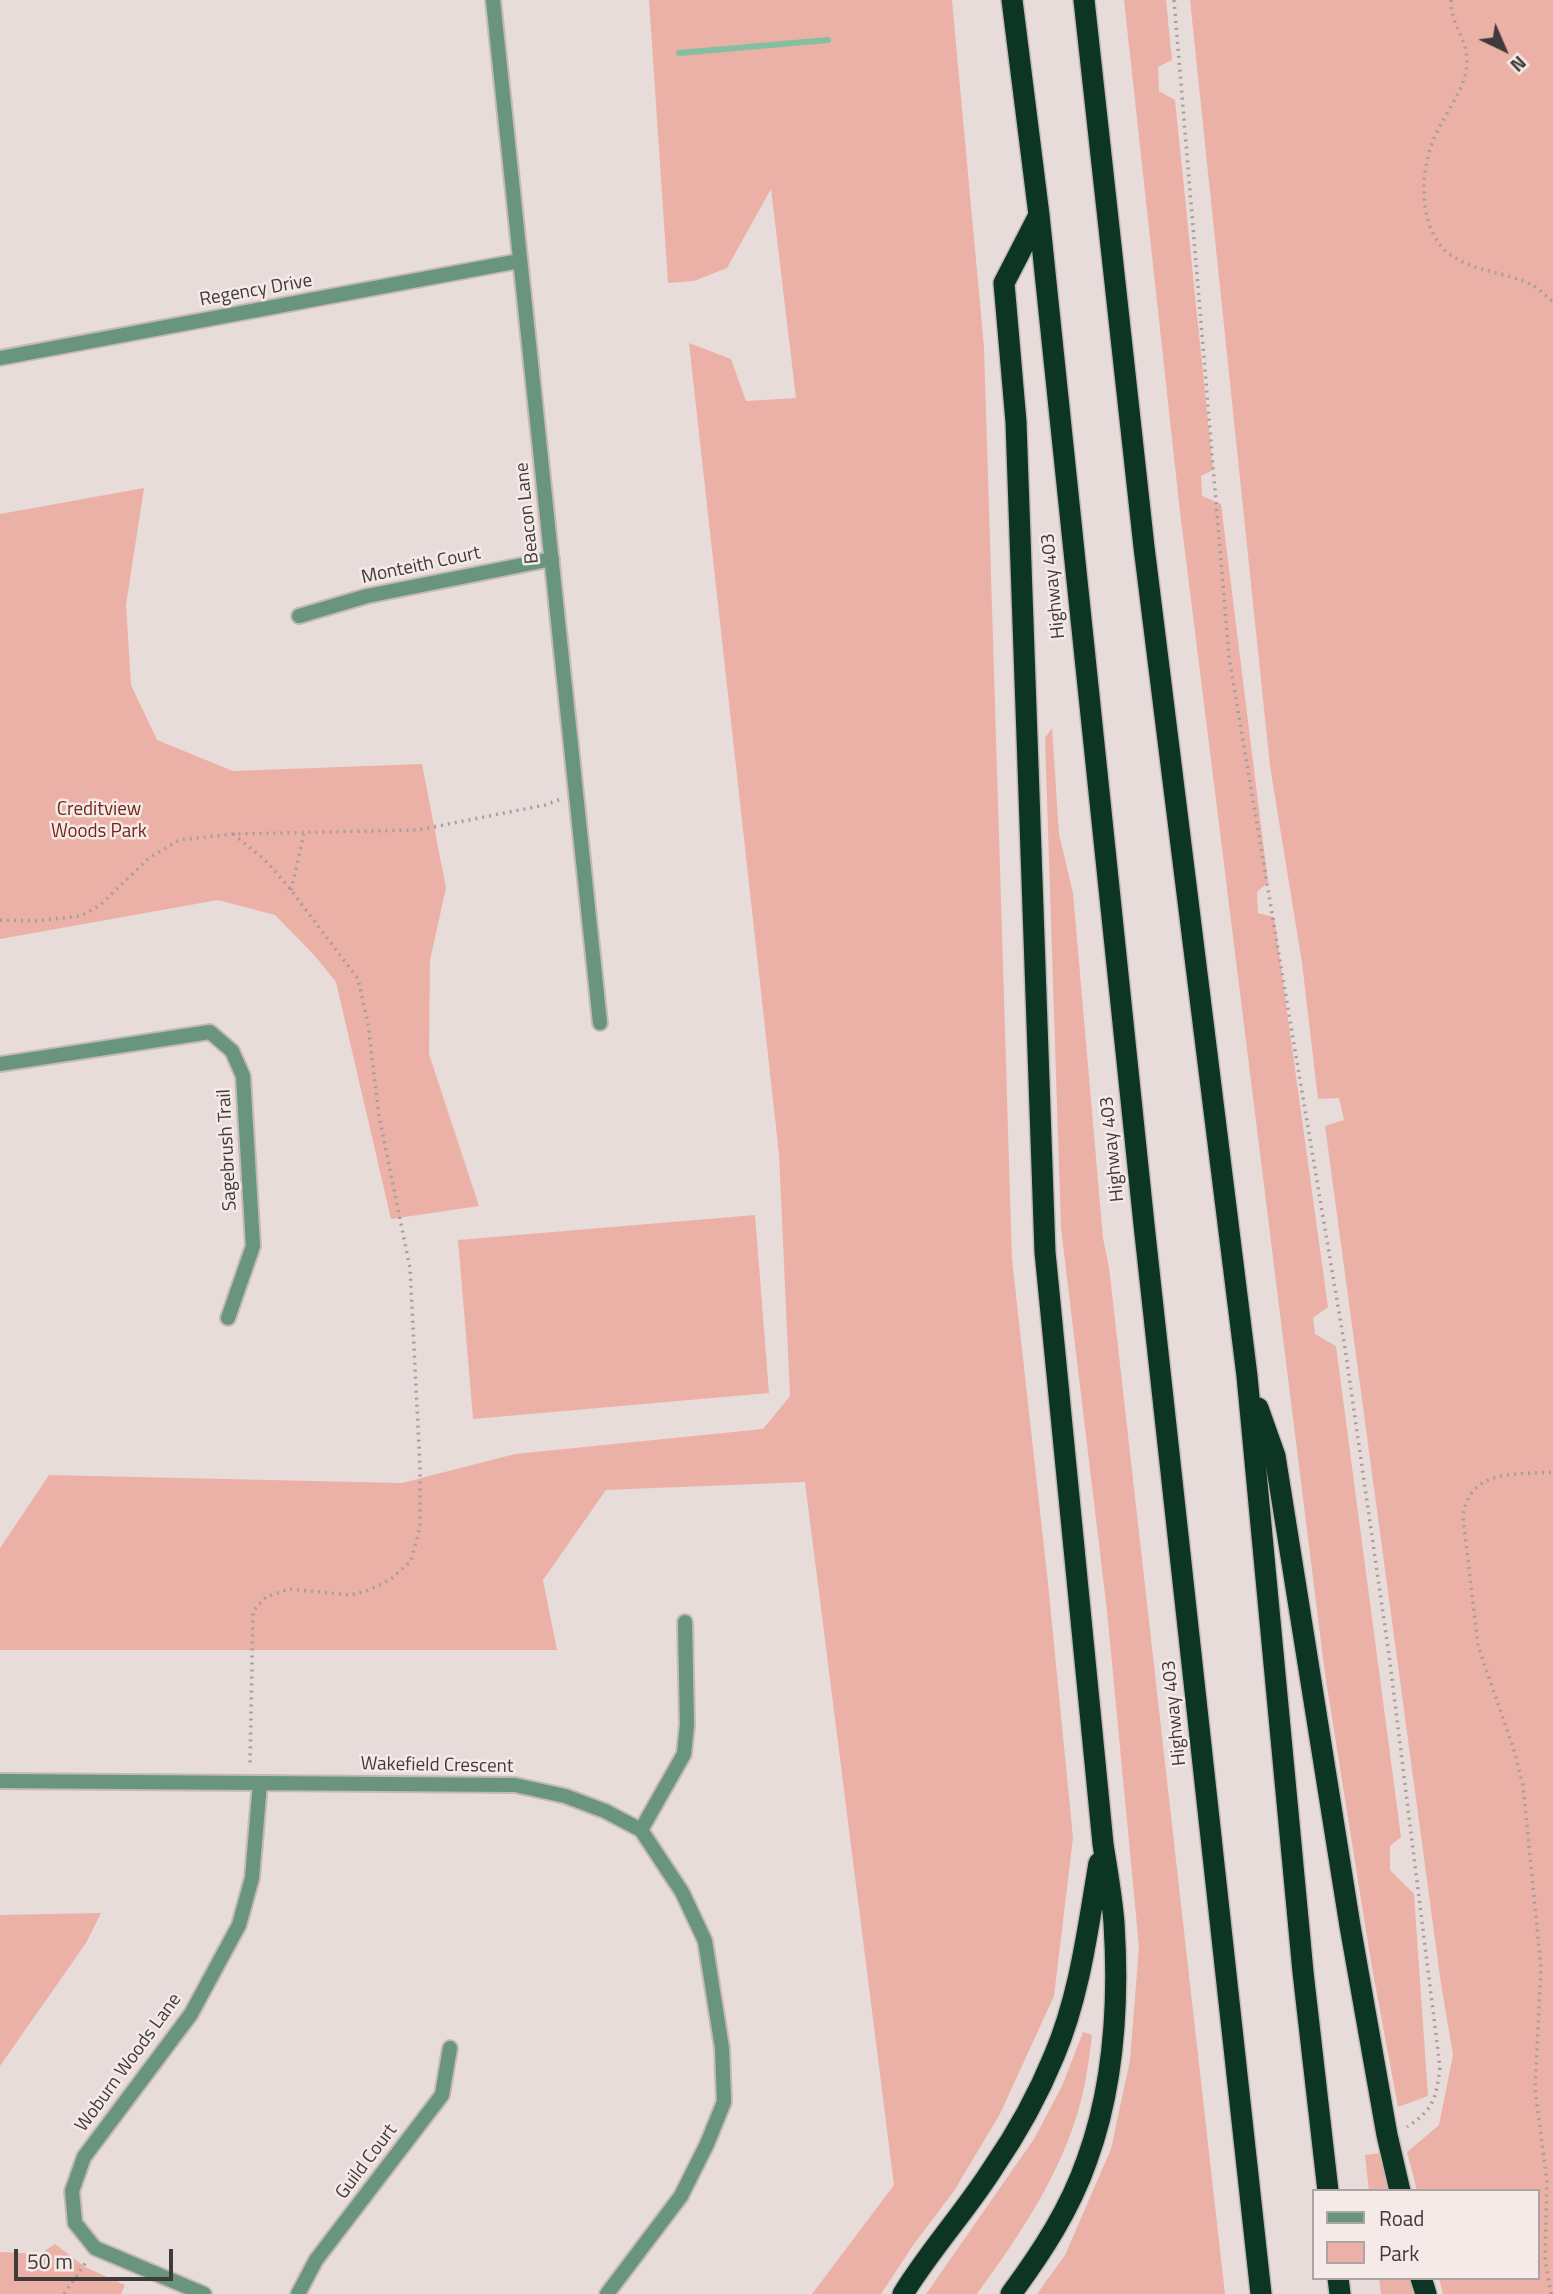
<!DOCTYPE html>
<style>
body{margin:0}
#map{position:relative;width:1553px;height:2294px;overflow:hidden;background:#e8dcda;font-family:"Titillium Web",sans-serif}
canvas{display:block}
.legend{position:absolute;left:1312px;top:2189px;width:228px;height:91px;box-sizing:border-box;background:#f5eae7;border:2px solid #aca4a2;margin:0;padding:9px 12px;list-style:none;font-size:21px;color:#3f3b3a}
.legend li{display:flex;align-items:center;gap:14px;height:35px}
.legend b{width:35px;border:2px solid #aca4a2}
.north{position:absolute;left:1469px;top:14px;width:70px;height:70px;-webkit-text-stroke:5px #f5eae7;paint-order:stroke;rotate:136deg;font-size:19px;font-weight:700;line-height:28px;text-align:center;color:#3f3b3a}
.north::after{content:'';display:block;margin:auto;width:24px;height:32px;background:#3f3b3a;clip-path:polygon(50% 0,100% 100%,50% 72%,0 100%)}
.scale{position:absolute;left:14px;top:2249px;width:159px;height:32px;box-sizing:border-box;border:4px solid #3f3b3a;border-top:0;padding-left:9px;font-size:21px;line-height:24px;white-space:nowrap;color:#3f3b3a;-webkit-text-stroke:5px #f5eae7;paint-order:stroke}
</style>
<div id="map">
<canvas width="1553" height="2294"></canvas>
<ul class="legend">
<li><b style="height:9px;background:#68957c"></b>Road</li>
<li><b style="height:19px;background:#ecb1a6"></b>Park</li>
</ul>
<div class="north">N</div>
<div class="scale">50 m</div>
</div>
<script>
const c = document.querySelector('canvas').getContext('2d');
c.lineJoin = 'round';
function fillPath(path, color) { c.fillStyle = color; c.fill(path, 'evenodd'); }
function trace(path, color, width, dash) { c.strokeStyle = color; c.lineWidth = width; c.lineCap = dash ? 'butt' : 'round'; c.setLineDash(dash || []); c.stroke(path); }
function write(font, color, halo, rows, align = 'center') {
  c.font = font + ' "Titillium Web",sans-serif'; c.lineWidth = 5; c.setLineDash([]); c.textBaseline = 'middle'; c.strokeStyle = halo; c.fillStyle = color; for (const [text, x, y, turn = 0] of rows) {
    c.save(); c.translate(x, y); c.rotate((+turn || 0) * Math.PI / 180); c.textAlign = isNaN(turn) ? turn : align; if (halo) c.strokeText(text, 0, 0); c.fillText(text, 0, 0); c.restore();
  }
}
const green = new Path2D(`
 M649,0H952L984,347L1012,1259L1048,1583L1073,1838L1054,1996L1000,2114L954,2191L914,2244L881,2294H812L894,2185L805,1482L606,1490L543,1580L557,1650H0V1548L49,1475L402,1483L515,1454L763,1429L790,1396L779,1154L689,343L731,359L746,401L796,398L771,189L727,268L694,281L668,283Z
 M1124,0H1166L1172,60L1158,67L1159,91L1175,100L1213,470L1201,476L1202,496L1221,504L1268,882L1257,892L1258,913L1274,917L1328,1307L1313,1318L1315,1334L1336,1346L1401,1837L1390,1846V1870L1414,1894L1428,2096L1398,2107L1371,1962L1325,1674L1180,512Z
 M1190,0H1553V2294H1443L1439,2278H1537V2191H1417L1407,2152L1439,2125L1453,2055L1441,1984L1325,1126L1344,1120L1339,1098L1318,1099L1302,963L1270,766Z
 M144,488L126,605L131,685L157,740L233,771L422,764L446,888L430,960L429,1054L479,1206L391,1219L336,982L315,956L275,915L218,900L0,939V514Z
 M1052,728L1059,834L1073,893L1103,1238L1109,1267L1225,2294H1037L1065,2255L1111,2149L1130,2060L1139,1947L1107,1611L1061,1228L1045,738Z
 M755,1215L769,1393L473,1419L458,1240Z
 M101,1913L86,1943L0,2066V1915Z
 M1083,2032L1092,2035C1090,2051 1088,2067 1085,2083C1070,2161 1023,2231 977,2294H926L1034,2139L1062,2086Z
 M1381,2153L1389,2191H1369L1365,2155Z
 M55,2244L85,2267L125,2285L121,2294H0V2252L40,2254Z
 M1379,2278H1410L1416,2294H1381Z`);
const stream = new Path2D(`
 M679,53L828,40`);
const path = new Path2D(`
 M1174,0L1229,657L1345,1348L1389,1655L1440,2067C1436,2099 1434,2109 1407,2127
 M1451,0C1450,22 1467,39 1467,61C1468,82 1450,107 1441,124C1425,152 1420,186 1427,217C1430,229 1438,246 1448,253C1473,272 1501,271 1528,283C1538,287 1545,295 1553,302
 M233,834L265,860L291,890L358,979L368,1024L379,1116L410,1268L420,1466V1527L411,1561L391,1579L369,1590L351,1595L289,1589L266,1597L253,1611L250,1766
 M291,890L304,834
 M0,920L36,921L81,916L99,906L149,858L179,840L233,834L418,830L545,805L561,799
 M64,2294L86,2262
 M1551,2294L1545,2259L1547,2182L1535,2089L1541,1968L1523,1785L1513,1747L1478,1646L1463,1517C1469,1468 1515,1475 1553,1472`);
const street = new Path2D(`
 M493,0L600,1023
 M0,358L519,261
 M299,616L367,596L552,559
 M0,1064L210,1032L232,1051L243,1076L253,1246L228,1318
 M0,1781L515,1785L565,1796L605,1811L641,1830L682,1892L705,1941L722,2048L724,2102L707,2144L681,2196L607,2294
 M641,1830L684,1754L687,1725L685,1622
 M204,2294L95,2248L75,2223L72,2191L84,2157L191,2014L239,1925L252,1878L260,1783
 M298,2294L316,2260L442,2095L450,2048`);
const highway = new Path2D(`
 M1012,0L1039,215L1145,1234L1261,2294
 M1084,0L1144,547L1247,1376L1303,1972L1328,2191
 M1258,1408L1275,1456L1350,1926L1387,2135L1400,2191
 M1338,2278L1340,2294
 M1421,2278L1426,2294
 M903,2294C930,2250 965,2212 993,2168C1017,2133 1038,2095 1054,2056C1080,1995 1088,1927 1099,1863
 M1011,2294C1042,2252 1070,2209 1087,2160C1114,2086 1119,2002 1114,1923C1112,1897 1107,1870 1103,1844L1045,1252L1016,422L1004,283L1039,215`);
const streetNames = [
 ["Regency Drive",256,291,-10],
 ["Beacon Lane",528,513,-96],
 ["Monteith Court",421,566,-12],
 ["Highway 403",1054,586,-96],
 ["Highway 403",1113,1149,-96],
 ["Sagebrush Trail",228,1150,-93],
 ["Highway 403",1175,1713,-96],
 ["Wakefield Crescent",437,1766,1],
 ["Woburn Woods Lane",129,2063,-54],
 ["Guild Court",367,2162,-53]
];
const parkNames = [
 ["Creditview",99,810],
 ["Woods Park",99,832]
];
fillPath(green, '#ecb1a6');
trace(stream, '#84c0a0', 6);
trace(street, '#c3b9b7', 18);
trace(highway, '#c3b9b7', 24);
trace(path, '#a79e9c', 3.5, [2, 5]);
trace(street, '#68957c', 14);
trace(highway, '#0d3523', 21);
write('19px', '#3f3b3a', '#f5eae7', streetNames);
write('19px', '#71271c', '#f5eae7', parkNames);
</script>
